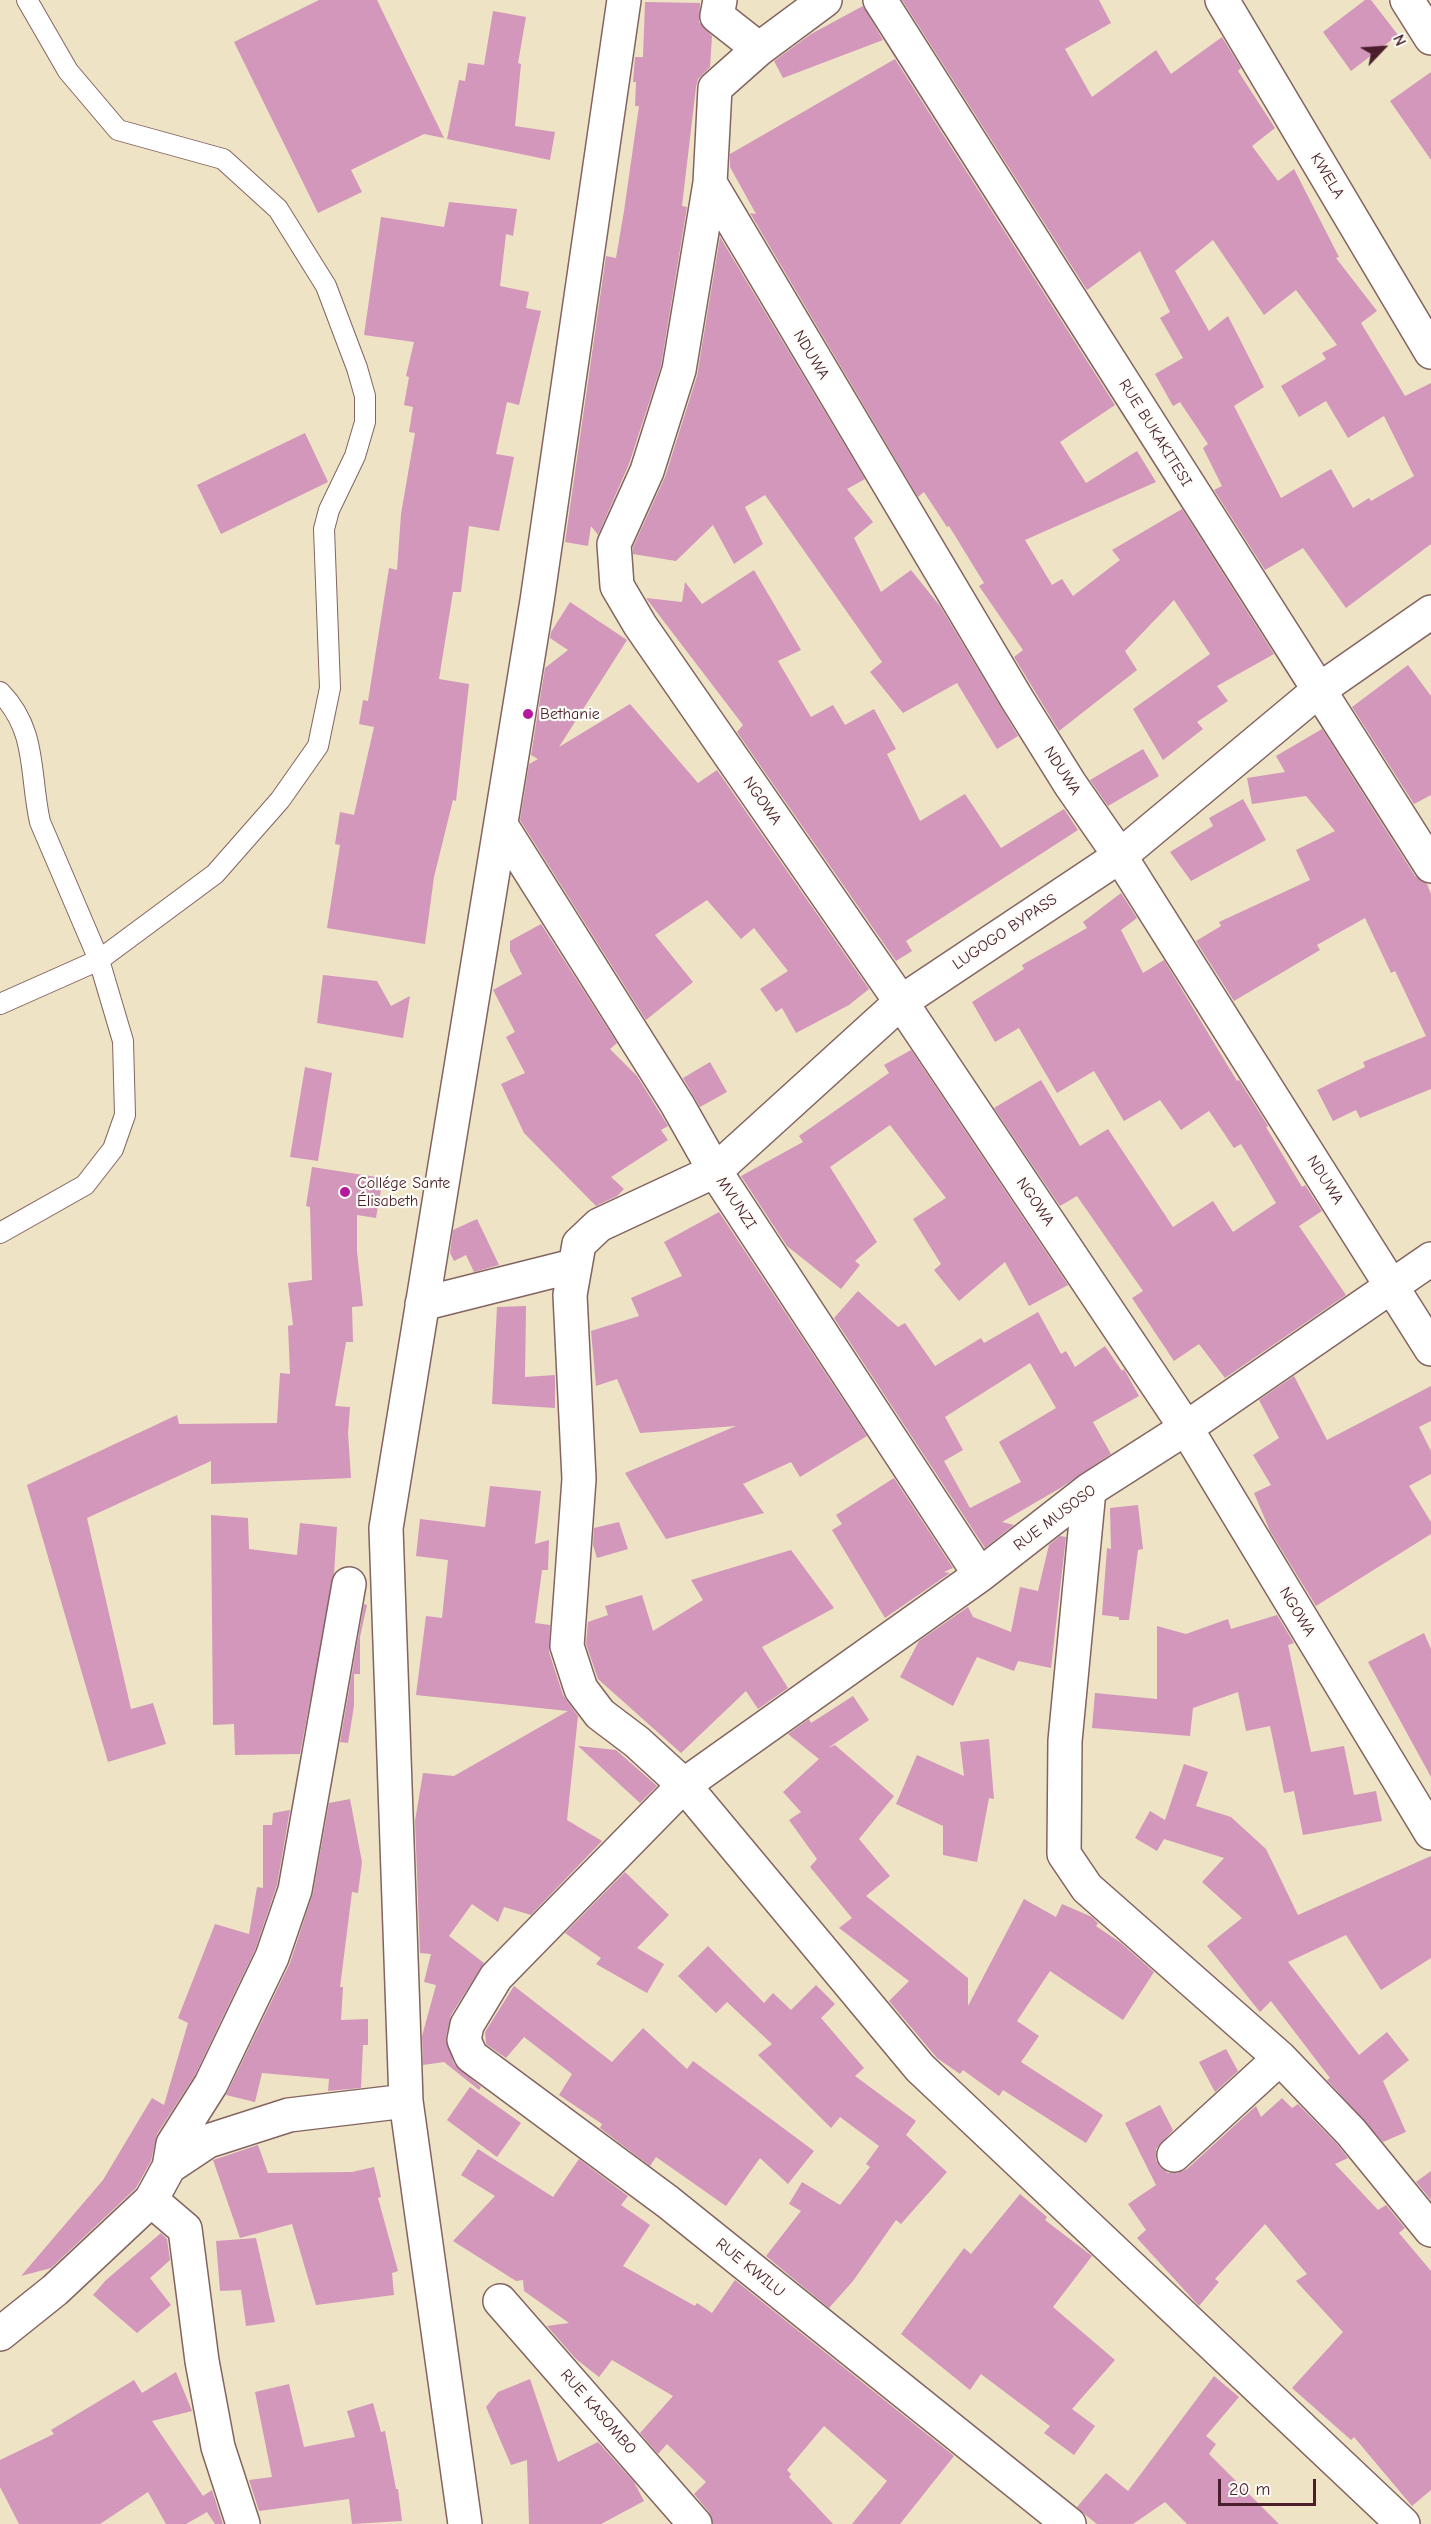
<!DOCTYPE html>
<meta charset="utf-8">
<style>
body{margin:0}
#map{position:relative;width:1431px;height:2524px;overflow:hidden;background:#eee3c4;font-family:"Comic Neue",sans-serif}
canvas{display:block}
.north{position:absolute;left:1353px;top:18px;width:60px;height:60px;-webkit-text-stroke:4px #fdfcf7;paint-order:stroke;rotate:65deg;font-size:16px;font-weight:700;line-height:24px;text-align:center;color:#4a1f2b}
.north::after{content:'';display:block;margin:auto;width:21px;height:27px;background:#4a1f2b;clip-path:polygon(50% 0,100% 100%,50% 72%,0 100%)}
.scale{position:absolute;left:1218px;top:2479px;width:98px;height:27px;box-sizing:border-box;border:3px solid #4a1f2b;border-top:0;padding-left:8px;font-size:18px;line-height:21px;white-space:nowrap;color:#4a1f2b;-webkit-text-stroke:4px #fdfcf7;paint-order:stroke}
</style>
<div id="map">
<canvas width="1431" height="2524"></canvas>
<div class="north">N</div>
<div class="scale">20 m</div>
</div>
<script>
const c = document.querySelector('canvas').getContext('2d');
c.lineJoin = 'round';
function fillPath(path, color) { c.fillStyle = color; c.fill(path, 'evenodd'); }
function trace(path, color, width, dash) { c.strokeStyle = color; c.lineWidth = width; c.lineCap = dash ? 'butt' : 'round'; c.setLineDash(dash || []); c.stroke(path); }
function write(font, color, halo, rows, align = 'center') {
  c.font = font + ' "Comic Neue",sans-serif'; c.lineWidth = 4.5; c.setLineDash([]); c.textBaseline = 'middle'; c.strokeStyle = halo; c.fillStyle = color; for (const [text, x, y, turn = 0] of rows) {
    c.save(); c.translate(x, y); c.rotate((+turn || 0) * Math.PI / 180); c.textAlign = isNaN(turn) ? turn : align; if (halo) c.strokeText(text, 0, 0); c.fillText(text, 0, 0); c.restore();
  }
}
const building = new Path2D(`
 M319,0H377L444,138L424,134L351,170L362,192L318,213L234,42Z
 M902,0H1099L1111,23L1065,49L1092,97L1156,50L1171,74L1222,37L1241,68L1238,71L1275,128L1252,146L1278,181L1294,169L1339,257L1336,258L1377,311L1361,323L1405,396L1431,383V544L1346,608L1303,548L1265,570L1214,490L1222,486L1203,448L1208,444L1180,402L1173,406L1155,374L1183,358L1160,318L1170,312L1140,251L1087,290ZM1213,240L1264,315L1296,290L1337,345L1322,353L1326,359L1281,386L1299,417L1326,401L1348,438L1384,416L1414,476L1371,501L1369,498L1353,508L1331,469L1281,498L1234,406L1264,387L1228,316L1209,331L1175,271Z
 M1365,0H1371L1398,35L1351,71L1323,32Z
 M645,2L700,3L699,22L712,36L710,67L698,79L696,87L682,206L687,207L661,366L629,464L598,535L591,526L588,546L565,542L606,256L616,258L624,211L639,106H635L636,82H633L635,57H643Z
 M863,6L883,40L783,78L774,61L811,34Z
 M493,11L526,17L518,63L521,64L515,126L555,132L550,160L447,139L459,80L465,81L468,63L484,65Z
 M895,59L1115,405L1060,442L1086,483L1137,451L1156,482L1025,540L1052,585L1062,579L1073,596L1120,560L1112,550L1182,509L1274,654L1217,686L1228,701L1197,722L1203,729L1163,760L1133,709L1210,654L1174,600L1125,651L1137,670L1059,731L1014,657L1023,650L979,586L984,583L949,526L947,527L924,492L918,497L750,213L756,214L730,167V154Z
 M1431,72V160L1390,101Z
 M449,202L517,209L513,236L506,234L500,286L529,292L526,308L541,311L519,405L507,402L496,454L514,457L499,531L469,526L461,592H453L439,679L469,684L456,801L453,800L434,877L425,944L327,928L340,845L335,844L340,812L354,815L374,727L359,724L363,700L368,701L389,568L397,570L401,514L415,433L409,432L413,407L404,405L409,377L406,376L414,342L364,335L381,217L444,227Z
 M720,237L865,479L847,489L873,522L854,538L881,592L911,570L940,606L1018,736L997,749L957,683L903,713L870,672L882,662L765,495L745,507L763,544L734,564L713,525L676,561L633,554V547L665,477L697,376Z
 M305,433L328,482L221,534L197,485Z
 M754,570L801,650L778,661L811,717L833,705L845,725L874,709L896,749L887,754L920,821L965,794L1001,848L1064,809L1078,830L906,941L912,951L896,961L737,732L743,725L646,598L682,602L685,582L702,604Z
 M570,602L627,640L559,747L630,704L698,783L717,770L869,989L849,1005L796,1033L782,1008L776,1012L760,989L788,971L754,928L741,939L707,900L655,935L693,982L646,1020L520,820L529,764L538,759L531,755L545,668L568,650L550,638L551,632Z
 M1408,665L1431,696V795L1414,804L1352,707Z
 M1322,729L1415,876L1427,884L1431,894V1089L1360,1118L1356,1110L1333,1121L1317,1090L1365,1067L1363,1062L1426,1036L1395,971L1391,973L1365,918L1317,945L1320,950L1234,1001L1196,941L1221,926L1219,922L1310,880L1296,850L1335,831L1306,796L1252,804L1247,778L1285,772L1276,756Z
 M1143,749L1159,776L1108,806L1090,780Z
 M1243,799L1266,840L1191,881L1170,852L1213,826L1209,818Z
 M1121,893L1137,918L1121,930L1143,973L1164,960L1237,1081L1239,1080L1268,1126L1266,1127L1302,1187L1305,1185L1322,1211L1299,1226L1346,1295L1225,1378L1199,1344L1174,1361L1132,1298L1143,1291L1077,1196L1060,1206L994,1108L1041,1080L1080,1146L1108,1129L1173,1227L1213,1201L1233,1232L1276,1203L1241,1144L1234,1148L1209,1111L1181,1130L1160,1100L1124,1121L1094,1071L1057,1093L1019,1028L995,1042L972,1002L1024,969L1022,965L1087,928L1083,922Z
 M541,924L617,1043L610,1049L637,1076L668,1126L661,1130L668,1140L611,1177L624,1189L617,1196L596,1206L524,1133L501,1084L525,1073L506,1037L515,1032L493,990L522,974L510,951V941Z
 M323,975L377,981L391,1006L410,996L403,1038L317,1023Z
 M911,1050L1068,1285L1029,1306L1005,1262L959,1301L934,1270L941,1264L913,1219L946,1198L890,1125L830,1167L877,1242L855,1261L860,1265L841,1289L787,1246L741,1176L803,1142L799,1136L889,1073L884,1065Z
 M710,1062L727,1092L700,1107L683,1078Z
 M305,1067L332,1073L318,1161L290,1157Z
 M312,1167L383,1178L376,1218L357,1215V1251L363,1306L352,1307L353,1342H346L335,1406L350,1407L348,1433L351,1478L211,1484V1461L87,1518L131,1709L153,1703L166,1744L108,1762L27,1485L177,1415L179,1424L277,1423L280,1373L290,1374L288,1326L293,1325L288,1283L312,1280L310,1207L306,1206Z
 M719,1212L867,1436L800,1477L791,1462L743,1484L764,1513L666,1539L625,1473L736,1426L640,1433L617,1379L596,1386L591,1331L639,1316L631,1298L682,1276L664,1242Z
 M477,1219L499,1265L474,1272L466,1255L454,1261L450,1253L453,1230Z
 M858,1291L898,1327L905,1323L935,1366L981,1338L984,1343L1038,1312L1061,1354L1066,1351L1075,1367L1105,1346L1122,1371L1124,1369L1139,1396L1093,1422L1111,1454L1062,1487L1002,1522L1014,1525L985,1548L834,1318ZM1030,1363L1056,1408L999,1442L1021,1482L970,1508L944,1461L963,1450L945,1417Z
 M526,1306L525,1377L555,1375V1408L492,1404L497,1307Z
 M1294,1376L1327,1440L1431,1386V1421L1419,1427L1431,1451V1474L1409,1486L1431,1522V1534L1316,1606L1270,1531L1254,1493L1271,1485L1253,1455L1279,1438L1259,1400Z
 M894,1478L953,1568L944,1572L950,1573L885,1618L832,1530L842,1524L836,1515Z
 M490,1486L541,1491L535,1544L549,1540L548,1570H542L535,1623L550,1625L549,1652L563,1695L578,1716L567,1820L602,1841L531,1915L504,1907L498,1922L472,1904L449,1936L484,1963L451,2015L446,2037L454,2064L481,2087L479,2090L444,2062L423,2065L422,2036L436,1985L424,1982L431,1954L420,1953L415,1821L423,1773L454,1776L568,1711L416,1695L426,1616L442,1618L448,1560L416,1556L420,1519L485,1527Z
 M1138,1505L1143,1549L1138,1550L1129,1620H1119V1617L1102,1615L1107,1548L1111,1549L1110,1508Z
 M211,1515L248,1518L249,1549L297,1555L300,1523L337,1527L334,1574L300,1754L235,1755L234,1724L213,1725Z
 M619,1522L628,1549L597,1558L593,1545L594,1528Z
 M1060,1536L1066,1537L1051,1668L1018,1661L1014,1671L977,1657L953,1706L900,1677L919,1641L968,1607L973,1617L1011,1632L1020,1587L1038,1591L1049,1545Z
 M791,1550L834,1608L762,1647L788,1688L758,1709L746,1691L681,1753L598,1679L586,1644L588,1622L608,1615L605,1606L642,1595L653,1631L703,1600L691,1580Z
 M364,1604L367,1605L360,1637V1674H354V1706L348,1743L340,1742Z
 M1277,1615L1294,1643L1288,1645L1311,1752L1344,1746L1354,1795L1376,1791L1382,1821L1303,1835L1294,1791L1284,1793L1270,1726L1246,1731L1238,1692L1193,1708L1190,1736L1092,1728L1095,1693L1157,1699V1626L1186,1634L1228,1619L1231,1629Z
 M1424,1633L1431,1649V1777L1368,1662Z
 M853,1696L869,1720L828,1748L835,1745L894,1796L859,1839L890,1876L866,1896L968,1978V2006L1024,1899L1056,1917L1062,1904L1092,1917L1098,1923L1096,1926L1121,1943L1154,1972L1123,2020L1050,1971L1017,2021L1039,2036L1021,2062L1103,2115L1086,2143L1003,2090L999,2096L963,2070L960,2074L937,2058L889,2001L909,1981L839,1928L852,1918L810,1867L817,1859L789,1820L801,1812L783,1792L819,1759L788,1734L809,1719L811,1723Z
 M989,1739L994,1799L989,1798L977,1862L943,1855V1826L896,1804L917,1755L964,1776L960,1742Z
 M578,1746L616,1750L657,1786L640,1803Z
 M1184,1764L1208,1772L1196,1806L1231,1817L1266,1849L1298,1915L1431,1856V1958L1381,1990L1346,1935L1288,1962L1359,2055L1387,2032L1409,2060L1383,2081L1406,2132L1383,2142L1327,2080L1330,2078L1271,2001L1260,2012L1207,1946L1242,1918L1202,1882L1224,1858L1164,1839L1157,1851L1135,1838L1150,1811L1165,1820Z
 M350,1799L362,1862L358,1893L352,1892L340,1987H343L341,2020L368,2019V2045H363L361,2088L328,2091L329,2079L262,2073L255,2102L226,2095L290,1963L313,1893L329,1803Z
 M290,1810L277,1885L255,1950L195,2075L157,2134L151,2161L136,2188L51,2268L21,2276L103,2180L152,2098L164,2105L188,2023L178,2018L215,1924L249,1934L257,1887L263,1888V1825H272L273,1813Z
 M625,1872L669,1915L637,1948L664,1964L647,1993L596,1964L601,1958L565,1933Z
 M708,1946L764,2003L773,1993L791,2010L816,1985L835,2004L821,2018L864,2068L855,2076L916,2121L906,2135L947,2172L901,2224L896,2220L853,2281L829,2308L766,2256L801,2211L789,2204L802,2182L840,2205L870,2167L866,2164L879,2146L840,2117L831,2128L758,2055L772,2044L727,2002L716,2013L678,1976Z
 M514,1986L612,2062L643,2028L687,2069L693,2061L814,2151L788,2184L760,2158L726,2206L656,2157L650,2166L600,2128L602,2124L559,2095L572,2074L524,2037L506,2058L486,2044L485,2032Z
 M1226,2049L1238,2071L1215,2092L1199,2062Z
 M470,2087L521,2123L497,2157L447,2120Z
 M1282,2098L1292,2108L1298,2104L1337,2144L1348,2158L1335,2164L1378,2210L1386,2205L1405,2228L1399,2233L1431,2271V2490L1412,2506L1354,2437L1351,2440L1292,2388L1343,2332L1296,2281L1307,2274L1265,2224L1215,2279L1219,2282L1199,2306L1137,2238L1146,2230L1128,2204L1156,2185L1125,2123L1160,2105L1173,2130L1156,2149V2160L1161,2168L1168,2173H1177L1187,2169L1256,2106L1261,2117Z
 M258,2145L268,2173L352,2172L374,2167L381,2197L378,2198L398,2271L392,2273L394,2295L316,2305L292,2224L240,2238L213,2160Z
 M478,2149L553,2197L579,2159L628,2196L621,2205L650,2225L623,2266L695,2306L697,2303L712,2313L735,2280L954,2456L900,2524H852L887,2481L824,2426L787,2470L791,2474L789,2477L833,2524H713L709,2512L694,2494L706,2482L667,2444L658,2454L640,2433L673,2396L612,2360L599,2377L576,2359L547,2326L569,2323L524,2291L523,2280L516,2281L453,2241L495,2196L461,2175Z
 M1431,2171V2200L1416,2182Z
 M1020,2194L1047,2217L1045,2220L1092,2256L1053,2307L1115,2360L1072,2409L1095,2426L1074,2455L1044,2433L1050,2426L981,2374L970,2390L901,2334L964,2248L971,2254Z
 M161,2233L167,2239L170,2260L150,2278L171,2305L137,2333L93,2295L106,2280Z
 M256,2238L275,2322L246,2326L241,2290L220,2291L216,2241Z
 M176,2372L192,2411L152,2421L203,2496L212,2490L223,2524H215L207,2512L186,2524H166L148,2492L100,2524H19L0,2487V2460L54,2434L51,2430L134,2380L142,2393Z
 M1214,2376L1239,2397L1206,2436L1216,2444L1209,2454L1279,2524H1187L1165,2502L1133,2524H1097L1083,2513L1077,2507L1106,2473L1128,2491Z
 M530,2379L558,2462L598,2442L634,2482L644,2501L601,2524H529L527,2460L511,2465L486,2407L498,2392Z
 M289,2384L304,2447L355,2437L347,2411L373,2403L381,2432L385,2431L396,2489H398L402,2521L352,2524L349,2499L259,2511L249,2480L272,2477L255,2392Z`);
const service = new Path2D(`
 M0,692C38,731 29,773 40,822L99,960L123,1041L125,1115L113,1149L85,1185L0,1233
 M0,1004L99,960L215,874L280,800L318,746L330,688L324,529L329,510L355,456L365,422V396L357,368L326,286L278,209L223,159L118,130L68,71L27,0`);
const minor = new Path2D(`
 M720,0L717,16L759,49
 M825,0L759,49L715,88L710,183L679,370L647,471L614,544L617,586L640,625L901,1002L1186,1428L1431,1833
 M880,0L1431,866
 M1222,0L1431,352
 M1407,0L1431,38
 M710,183L1017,699L1070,784L1120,856L1431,1349
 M501,825L677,1104L715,1171L980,1575
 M422,1304L573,1266
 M1089,1490L1065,1741L1064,1854L1087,1888L1280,2058L1351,2132L1431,2230
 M1174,2155L1280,2058
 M169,2167L208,2141L289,2115L406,2101
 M151,2200L185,2229L202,2361L218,2447L243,2524
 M500,2301L695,2524
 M0,2334L55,2290L151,2200L169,2167L173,2144L211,2084L272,1957L295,1890L349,1584
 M465,2524L406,2101L386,1528L537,601L624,0
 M1069,2524L668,2202L471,2056L464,2040L467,2025L496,1977L684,1785L980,1575L1089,1490L1186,1428L1431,1259
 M1403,2524L920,2068L684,1785L637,1742L600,1714L581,1689L567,1646L579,1479L570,1295L579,1244L599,1225L715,1171L901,1002L1120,856L1319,690L1431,612`);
const markers = [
 [528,714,6,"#b5179e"],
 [345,1192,6,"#b5179e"]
];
const streetNames = [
 ["KWELA",1327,176,59],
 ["NDUWA",811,355,59],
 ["RUE BUKAKITESI",1155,433,58],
 ["NDUWA",1062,771,57],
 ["NGOWA",762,801,55],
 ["LUGOGO BYPASS",1005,932,-34],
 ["NDUWA",1325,1180,58],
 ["NGOWA",1035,1202,56],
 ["MVUNZI",736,1203,57],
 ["RUE MUSOSO",1055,1518,-37],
 ["NGOWA",1297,1612,59],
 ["RUE KWILU",750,2268,39],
 ["RUE KASOMBO",598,2412,49]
];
const poiNames = [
 ["Bethanie",540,714],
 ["Collége Sante",357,1183],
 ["Élisabeth",357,1201]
];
fillPath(building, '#d297bb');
trace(service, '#836461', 22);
trace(minor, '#836461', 36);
trace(service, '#fff', 20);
trace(minor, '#fff', 33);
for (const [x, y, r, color] of markers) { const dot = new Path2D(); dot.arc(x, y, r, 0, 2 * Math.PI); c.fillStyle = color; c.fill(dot); trace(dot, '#fdfcf7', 2); }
write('16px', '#4a1f2b', '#fdfcf7', streetNames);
write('16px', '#4a1f2b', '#fdfcf7', poiNames, 'left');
</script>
